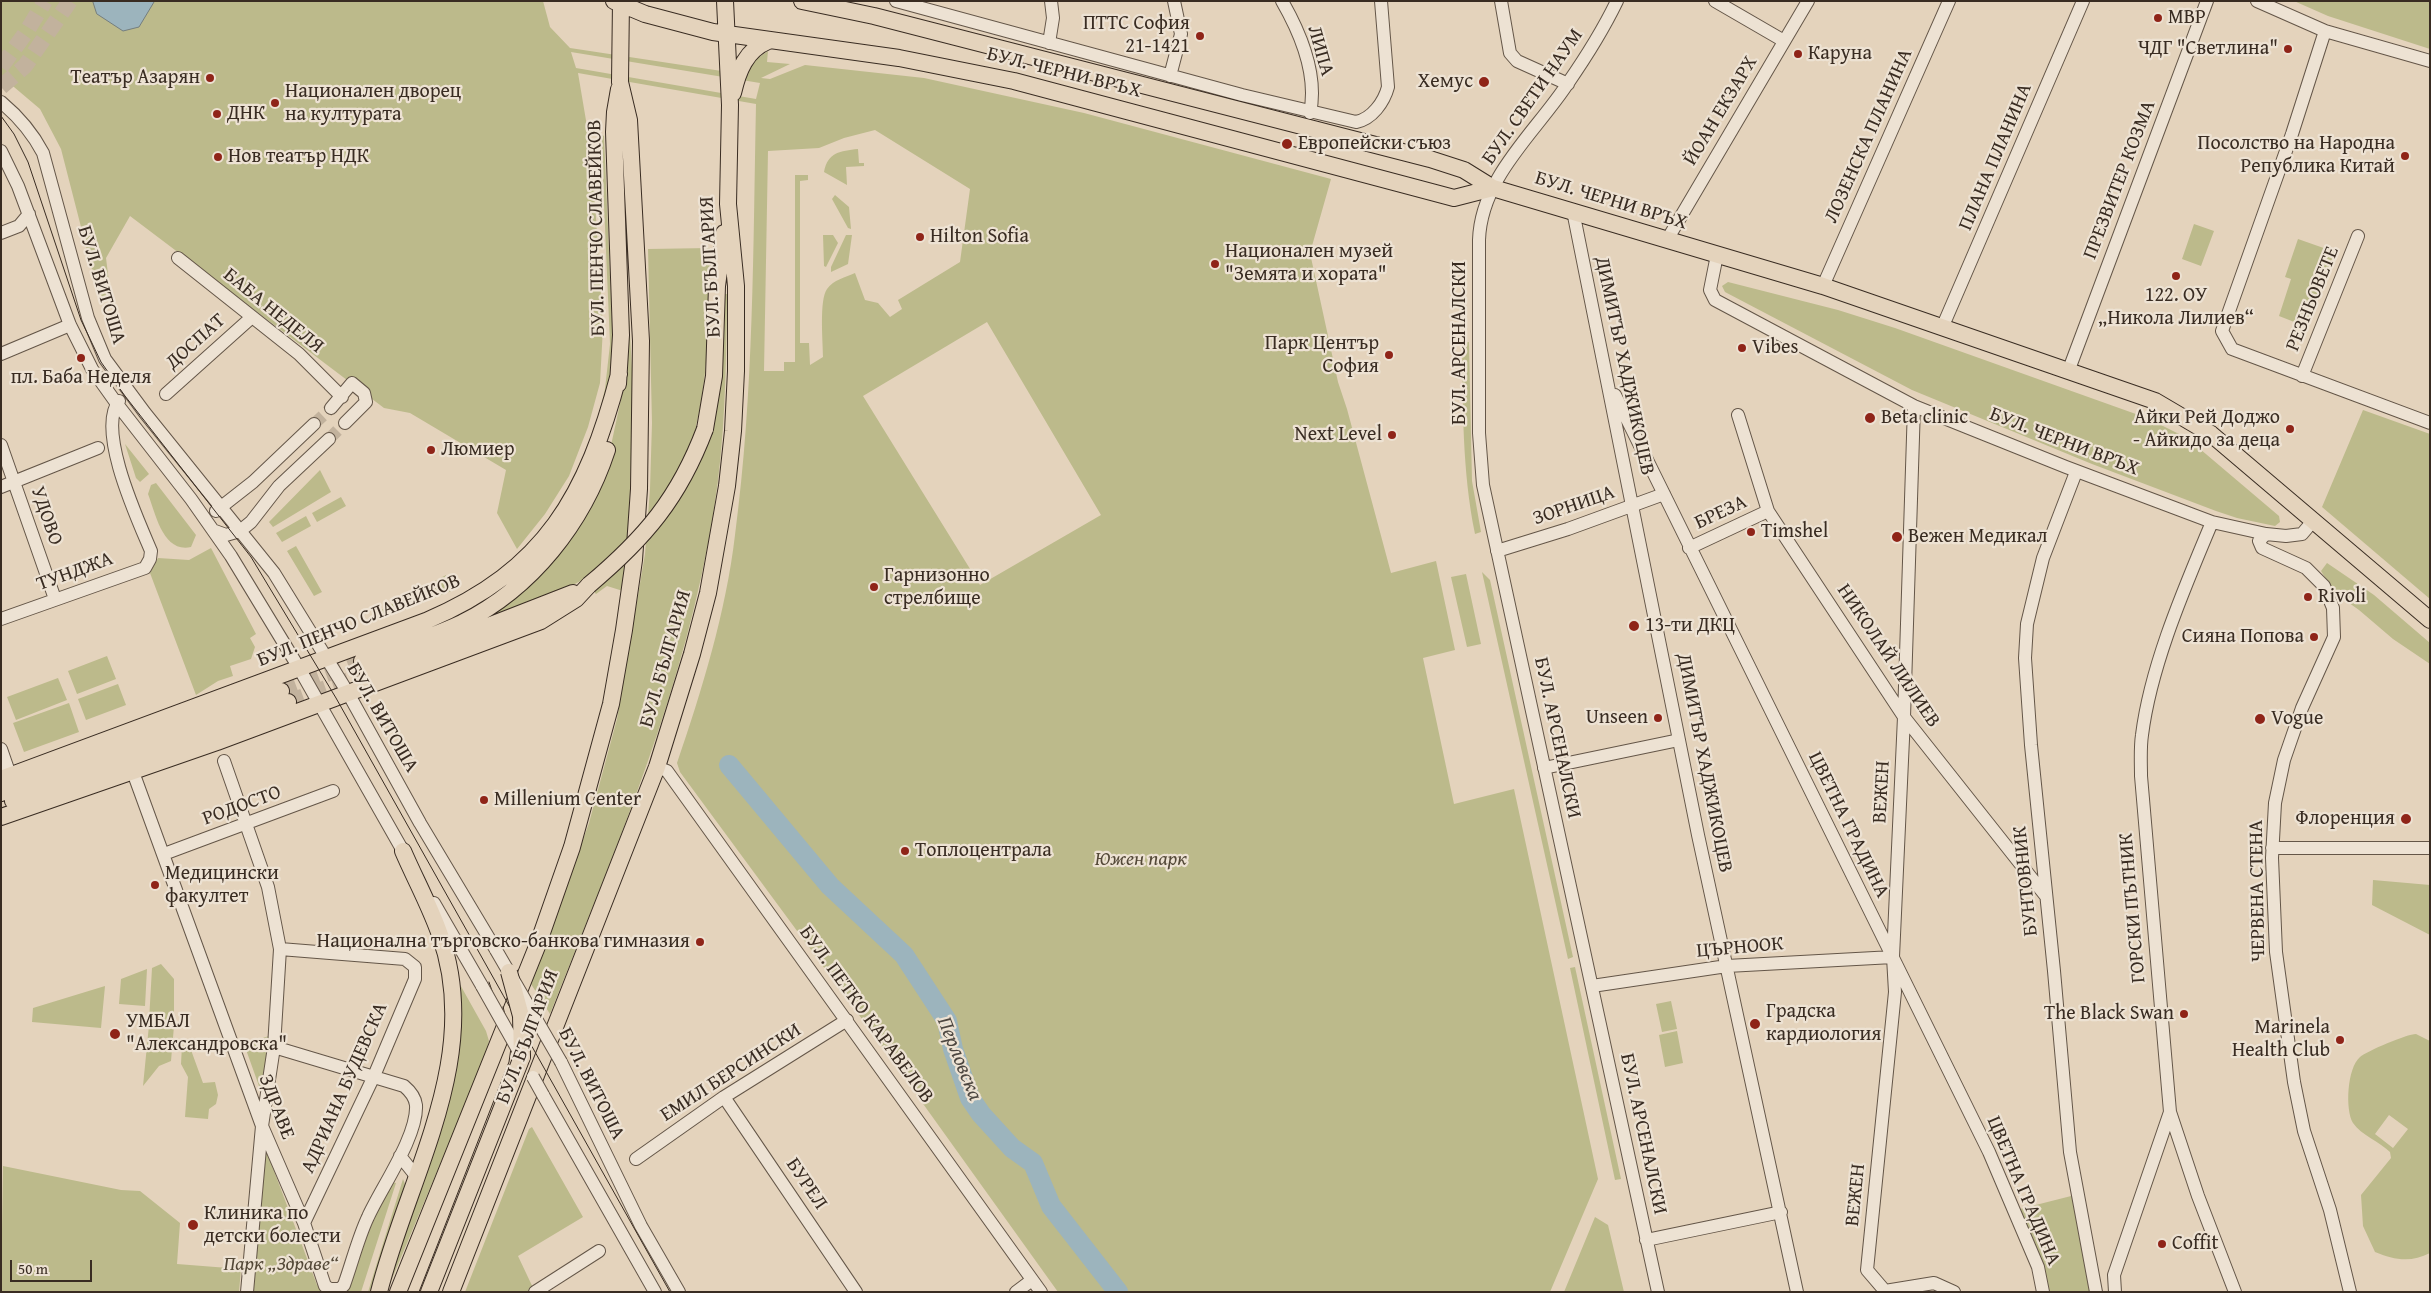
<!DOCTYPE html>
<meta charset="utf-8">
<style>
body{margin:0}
#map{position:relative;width:2431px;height:1293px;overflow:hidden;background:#e4d3bc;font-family:"Gentium Book Plus",serif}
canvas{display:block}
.frame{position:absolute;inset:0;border:2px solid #392c22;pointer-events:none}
.scale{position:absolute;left:10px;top:1260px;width:82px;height:22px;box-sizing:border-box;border:2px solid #392c22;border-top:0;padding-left:6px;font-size:15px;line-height:18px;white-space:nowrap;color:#392c22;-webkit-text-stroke:4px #ede2d3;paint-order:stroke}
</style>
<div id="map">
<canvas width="2431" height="1293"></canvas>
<div class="frame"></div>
<div class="scale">50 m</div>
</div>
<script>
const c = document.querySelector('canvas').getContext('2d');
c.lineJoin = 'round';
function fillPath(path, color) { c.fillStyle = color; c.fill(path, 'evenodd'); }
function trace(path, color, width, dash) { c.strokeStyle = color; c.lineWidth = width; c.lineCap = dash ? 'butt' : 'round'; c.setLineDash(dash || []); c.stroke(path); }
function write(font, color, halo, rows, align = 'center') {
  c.font = font + ' "Gentium Book Plus",serif'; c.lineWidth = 4.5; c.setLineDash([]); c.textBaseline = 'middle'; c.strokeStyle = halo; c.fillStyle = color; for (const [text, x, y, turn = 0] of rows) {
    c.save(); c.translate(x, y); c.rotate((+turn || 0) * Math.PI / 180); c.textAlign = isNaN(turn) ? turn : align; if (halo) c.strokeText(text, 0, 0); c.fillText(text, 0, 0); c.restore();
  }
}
const green = new Path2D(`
 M1,1H543L550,27L570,48L748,75L752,62L768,51L767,62L790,64L761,78L770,79L805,65L924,78L1084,113L1331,179L1310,253L1338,382L1347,409L1391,573L1436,561L1455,650L1423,658L1454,804L1514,789L1598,1179L1550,1292H1058L873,1034L680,772L677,763C702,690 726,612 735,535C754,393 753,248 756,104L578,73L592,156L603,327L600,383L588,427L569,476L545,514L517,549L497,513L506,470L410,413L384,408L130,216L106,258L110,290L107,296L99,297L61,149L40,109L1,76ZM571,52L760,83L756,99L576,68ZM875,130L970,189L960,262L898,300L902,309L890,317L878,303L865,300L855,273C846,277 833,280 827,289C819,300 823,342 823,357L810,365L809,343H800V181L808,180V175H795V362H784V371H764L768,151L819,148L844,138ZM987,322L1101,515L980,585L863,396Z
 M2294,1H2430V49L2328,16Z
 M601,134L604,136L613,345L609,390L587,459L569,489L585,457L596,427L605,389L610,344Z
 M858,149L859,163H864V166L846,167L847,185L824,172C828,152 840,151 858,149Z
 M835,195L849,207L851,229L848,228L832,199Z
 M623,203L633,389L629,526L623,591L607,586L596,594L584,579L551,597L468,629L507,604L537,576L607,464L624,385Z
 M2194,224L2214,231L2201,266L2182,259Z
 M823,235H833L838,243L826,267L824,266Z
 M846,235H852L848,264L831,272V267Z
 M2298,239L2335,252L2307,327L2279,316L2291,279L2285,277Z
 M710,248C709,308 710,368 696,426L713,430L720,379L724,294H727V302C726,371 725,440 714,509C686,687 616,848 550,1014L531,984L589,823L617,719L645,554L650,489L652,423L648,249Z
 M1728,282L1838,310L1895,328L2147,418L2179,434L2200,449L2279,516L2280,522L2275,526L2237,518L2216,511L2092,464L1912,390L1725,292L1722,286Z
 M1469,342L1472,481L1481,532L1475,534C1462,470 1463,407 1462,343Z
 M2363,410L2430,434V599L2322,507Z
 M125,444L149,474L140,482L136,478Z
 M320,470L331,492L273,527L269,522Z
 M156,483L196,535L191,547C163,553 156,515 148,494L151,485Z
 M341,497L346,506L317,522L312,513Z
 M306,516L311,526L282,542L276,533Z
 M296,546L322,592L314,596L287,551Z
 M211,548L256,634L250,638L255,647L251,659L230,666L233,676L218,681L196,695L150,573L158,558L189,560Z
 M2327,563L2374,595L2430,643V664L2393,639L2359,610L2335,593L2321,571Z
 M1482,572L1490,580L1573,957L1568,959Z
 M1466,574L1481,644L1467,647L1451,577Z
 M446,575L454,590L386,617L381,610Z
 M107,656L116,679L77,694L68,671Z
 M58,678L67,700L16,720L7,697Z
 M118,684L126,705L86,720L78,699Z
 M69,703L79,732L24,752L13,723Z
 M2373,880L2430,885V935L2372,905Z
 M161,964L174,979V1022L149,1021L152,968Z
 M1575,967L1621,1179L1615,1180L1570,968Z
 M147,969L145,1006L119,1004L121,979Z
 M453,972L486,1031L489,1041L485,1057L389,1286L448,1095Z
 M105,986L101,1028L32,1022L33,1008Z
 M1671,1001L1677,1029L1662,1032L1656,1004Z
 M149,1025L174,1026L171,1061L159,1066L143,1086Z
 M1677,1031L1683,1063L1665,1067L1659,1035Z
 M2416,1034L2430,1041V1253C2411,1263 2394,1260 2375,1252L2363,1226L2361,1195L2391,1158L2390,1152C2380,1142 2361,1135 2353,1123C2345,1110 2347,1068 2360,1057C2367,1051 2407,1034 2416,1034ZM2389,1115L2408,1129L2393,1148L2375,1134Z
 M269,1036L264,1100L244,1044Z
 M182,1045L191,1050L203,1083L215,1082L218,1095L216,1104L209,1109L208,1119L185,1117L188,1077L181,1064Z
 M532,1127L583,1217L518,1256L535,1292H465L529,1129Z
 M265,1147L317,1285L327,1292H252Z
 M3,1166L121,1190L140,1191L180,1223L177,1264L241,1269L239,1292H1Z
 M403,1179L405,1184L370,1292H368Z
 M391,1182L396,1183L361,1292H344L365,1235Z
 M2079,1194L2096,1292H2043L2016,1210Z
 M1595,1217L1608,1225L1624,1292H1564Z`);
const water = new Path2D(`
 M93,1H154V2L139,27L123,31L97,14Z`);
const river = new Path2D(`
 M729,765L830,886L904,955L947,1021L953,1049L970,1098L981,1114L1012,1148L1033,1163L1051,1206L1118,1292`);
const minorTunnel = new Path2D(`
 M314,424L331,408
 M329,439L345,423`);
const majorTunnel = new Path2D(`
 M1,67L27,31L45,1
 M1,87L25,66L70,1
 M281,691L362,661
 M288,702L368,673`);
const minor = new Path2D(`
 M896,1L1242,95L1356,122C1372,119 1384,102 1388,87L1381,1
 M1282,1C1301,34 1318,75 1310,113
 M1501,1L1510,53L1517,61L1568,84
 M1617,1C1603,30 1586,57 1568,83C1536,132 1481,177 1479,240V433L1483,485L1658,1292
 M1715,1L1784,41
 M2257,1L2325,31L2430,61
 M2325,31L2292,134L2222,331L2232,349L2430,423
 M1049,43L1053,18L1051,1
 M1170,76L1181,34L1174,1
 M1,102C19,117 32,132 43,153L88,318L105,359L145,413L274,573L348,693L420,823L496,950
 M1,151L18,186L70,325L92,369L117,404L191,499L231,556L299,668L407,858
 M1573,211L1698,835L1797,1292
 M1,233L19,226L29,214
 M1667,240L1808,1
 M1717,255L1710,290L1715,300L1914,406L2066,467L2212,522L2266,534L2286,536L2302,534L2313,521
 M178,258L299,354L342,397
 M1823,286L1949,1
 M1942,328L2083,1
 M1,354L70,325
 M2068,372L2207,1
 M2302,376L2358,236
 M166,394L252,317
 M1615,395L1989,1152L2038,1267L2043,1292
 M1914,406L1904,717L1893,957L1895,992L1867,1270L1885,1291L1934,1283L1954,1292
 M331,408L352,383L364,393L366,402L345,423
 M1738,415L1768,511L1904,717L2045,895
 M1,445L55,599
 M2076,472L2043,558L2027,624L2025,658L2031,745L2054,971L2070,1152L2096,1292
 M1,487L98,448
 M216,511L253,482L314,424
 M2212,522C2185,587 2151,664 2142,735C2140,748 2141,763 2141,776L2170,1112L2198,1196L2235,1292
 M215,531L226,535L240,531L251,522L279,486L329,439
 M2266,534L2259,541L2262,548L2306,568L2324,586L2333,608L2334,637L2302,708L2284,760L2275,803L2272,858L2276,952L2294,1082L2304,1131L2330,1210L2350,1292
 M1689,548L1768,511
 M1497,551L1568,529L1664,494
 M1,619L145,568L150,559L151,551C138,520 96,430 119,401
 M1,749L10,775
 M224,761L268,887L280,949L274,1047L262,1126L247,1292
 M657,767L667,771L1041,1292
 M1544,768L1679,740
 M133,772L262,1126L304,1223L325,1286L330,1289H340L344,1285C352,1263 358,1238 368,1217C381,1188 418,1136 416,1105C415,1097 410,1091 404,1086L274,1047
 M2272,848H2430
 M164,854L333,791
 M434,903L482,986
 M280,949L405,959L415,967V979L374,1076L304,1223
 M1592,986L1727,966L1893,957
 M561,1062L641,1226L679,1292
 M543,1095L655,1292
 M724,1097L856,1292
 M400,1156L416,1176
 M636,1159L724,1097L847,1020
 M1646,1240L1781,1212
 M535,1292L599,1251
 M1016,1292L1032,1280
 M2115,1292L2114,1275L2170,1112`);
const major = new Path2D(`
 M614,1L645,14L713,32L899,58L1014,81L1454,198L1493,188
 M802,1L874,16L1430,159L1464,170L1493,188L1823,286L2155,401L2211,434L2430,620
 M733,93C738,71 746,50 768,41
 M618,384L621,335L614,132L615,112L619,89
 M705,429L714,376L717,286L724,233
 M362,661C395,649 430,638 462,623C532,588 583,523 607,450
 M368,673L573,593
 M1,779L426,621C546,570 587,495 619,374
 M1,793L281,691
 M13,801L288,702
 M1,817L217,742L541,621L576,599L589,585
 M379,1292C408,1176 484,1057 440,935C430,906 415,879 403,851
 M398,1292L538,944L572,847L611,704L624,630L634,560L639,489L641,341L629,120L620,82L621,1
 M429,1292L522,1057
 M451,1292L657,767L692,654L708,593L727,486L733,431L736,371V286L728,204L730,105L725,1`);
const tram = new Path2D(`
 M1,116L14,134L28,162L81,320L101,362L125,396L251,557L336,698L670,1292
 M489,982L501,1017
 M419,1292L509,1062L512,1041L503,1007`);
const minorBridge = new Path2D(`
 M496,950L561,1062
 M482,986L522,1057
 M533,1077L543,1095`);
const majorBridge = new Path2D(`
 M589,585C645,538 679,498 705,429
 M509,972L521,1016L522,1057`);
const markers = [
 [2158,18,5,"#8f2418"],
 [1200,36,5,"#8f2418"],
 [2288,49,5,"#8f2418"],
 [1798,54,5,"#8f2418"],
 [210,78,5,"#8f2418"],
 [1484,82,6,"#8f2418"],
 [275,103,5,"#8f2418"],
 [217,114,5,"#8f2418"],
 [1287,144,6,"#8f2418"],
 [2405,156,5,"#8f2418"],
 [218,157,5,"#8f2418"],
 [920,237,5,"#8f2418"],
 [1215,264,5,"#8f2418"],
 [2176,276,5,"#8f2418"],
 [1742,348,5,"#8f2418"],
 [1389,355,5,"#8f2418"],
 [81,358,5,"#8f2418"],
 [1870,418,6,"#8f2418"],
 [2290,429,5,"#8f2418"],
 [1392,435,5,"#8f2418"],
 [431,450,5,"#8f2418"],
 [1751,532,5,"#8f2418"],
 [1897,537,6,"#8f2418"],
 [874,587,5,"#8f2418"],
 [2308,597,5,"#8f2418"],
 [1634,626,6,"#8f2418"],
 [2314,637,5,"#8f2418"],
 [1658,718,5,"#8f2418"],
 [2260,719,6,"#8f2418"],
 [484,800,5,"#8f2418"],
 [2406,819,6,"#8f2418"],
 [905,851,5,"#8f2418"],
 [155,885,5,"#8f2418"],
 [700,942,5,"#8f2418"],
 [2184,1014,5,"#8f2418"],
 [1755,1024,6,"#8f2418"],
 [115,1034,6,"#8f2418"],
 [2340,1040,5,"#8f2418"],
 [193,1225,6,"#8f2418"],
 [2162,1244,5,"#8f2418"]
];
const poiNames = [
 ["МВР",2168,18],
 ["ПТТС София",1190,24,"right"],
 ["21-1421",1190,47,"right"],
 ["ЧДГ \"Светлина\"",2278,49,"right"],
 ["Каруна",1808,54],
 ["Театър Азарян",200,78,"right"],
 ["Хемус",1473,82,"right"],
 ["Национален дворец",285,92],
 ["на културата",285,115],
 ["ДНК",227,114],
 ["Европейски съюз",1298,144],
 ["Посолство на Народна",2395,144,"right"],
 ["Република Китай",2395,167,"right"],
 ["Нов театър НДК",228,157],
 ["Hilton Sofia",930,237],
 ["Национален музей",1225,252],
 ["\"Земята и хората\"",1225,275],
 ["122. ОУ",2176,296,"center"],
 ["„Никола Лилиев“",2176,319,"center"],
 ["Парк Център",1379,344,"right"],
 ["София",1379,367,"right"],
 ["Vibes",1752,348],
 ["пл. Баба Неделя",81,378,"center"],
 ["Beta clinic",1881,418],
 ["Айки Рей Доджо",2280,418,"right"],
 ["- Айкидо за деца",2280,441,"right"],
 ["Next Level",1382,435,"right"],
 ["Люмиер",441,450],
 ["Timshel",1761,532],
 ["Вежен Медикал",1908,537],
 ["Гарнизонно",884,576],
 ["стрелбище",884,599],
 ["Rivoli",2318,597],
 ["13-ти ДКЦ",1645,626],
 ["Сияна Попова",2304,637,"right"],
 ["Unseen",1648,718,"right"],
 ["Vogue",2271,719],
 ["Millenium Center",494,800],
 ["Флоренция",2395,819,"right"],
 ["Топлоцентрала",915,851],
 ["Медицински",165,874],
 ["факултет",165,897],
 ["Национална търговско-банкова гимназия",690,942,"right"],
 ["Градска",1766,1012],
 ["кардиология",1766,1035],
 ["The Black Swan",2174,1014,"right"],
 ["УМБАЛ",126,1022],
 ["\"Александровска\"",126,1045],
 ["Marinela",2330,1028,"right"],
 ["Health Club",2330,1051,"right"],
 ["Клиника по",204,1214],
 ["детски болести",204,1237],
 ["Coffit",2172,1244]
];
const streetNames = [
 ["ЛИПА",1320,51,74],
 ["БУЛ. ЧЕРНИ ВРЪХ",1064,73,14],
 ["БУЛ. СВЕТИ НАУМ",1533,97,-55],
 ["ЙОАН ЕКЗАРХ",1721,111,-59],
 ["ЛОЗЕНСКА ПЛАНИНА",1869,136,-66],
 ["ПЛАНА ПЛАНИНА",1996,157,-67],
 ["ПРЕЗВИТЕР КОЗМА",2120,180,-69],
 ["БУЛ. ЧЕРНИ ВРЪХ",1611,201,17],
 ["БУЛ. ПЕНЧО СЛАВЕЙКОВ",597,228,-91],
 ["БУЛ. БЪЛГАРИЯ",711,267,-93],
 ["БУЛ. ВИТОША",101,285,73],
 ["РЕЗНЬОВЕТЕ",2313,299,-68],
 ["БАБА НЕДЕЛЯ",273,311,39],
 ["ДОСПАТ",196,342,-42],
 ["БУЛ. АРСЕНАЛСКИ",1460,343,-90],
 ["ДИМИТЪР ХАДЖИКОЦЕВ",1624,366,78],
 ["БУЛ. ЧЕРНИ ВРЪХ",2064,442,21],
 ["ЗОРНИЦА",1574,506,-19],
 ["БРЕЗА",1721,513,-25],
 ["УДОВО",46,516,71],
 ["ТУНДЖА",75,572,-20],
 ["БУЛ. ПЕНЧО СЛАВЕЙКОВ",359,621,-22],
 ["НИКОЛАЙ ЛИЛИЕВ",1888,656,56],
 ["БУЛ. БЪЛГАРИЯ",666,659,-74],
 ["БУЛ. ВИТОША",382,718,60],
 ["БУЛ. АРСЕНАЛСКИ",1557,738,78],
 ["ДИМИТЪР ХАДЖИКОЦЕВ",1704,763,79],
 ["ВЕЖЕН",1882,792,-87],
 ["РОДОСТО",242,806,-20],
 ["ЦВЕТНА ГРАДИНА",1848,825,64],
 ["БУНТОВНИК",2026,881,-96],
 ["ЧЕРВЕНА СТЕНА",2258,891,-91],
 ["ГОРСКИ ПЪТНИК",2133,908,-95],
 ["ЦЪРНООК",1740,948,-5],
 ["БУЛ. ПЕТКО КАРАВЕЛОВ",866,1015,54],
 ["БУЛ. БЪЛГАРИЯ",528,1037,-69],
 ["ЕМИЛ БЕРСИНСКИ",731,1073,-33],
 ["БУЛ. ВИТОША",591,1084,63],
 ["АДРИАНА БУДЕВСКА",345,1088,-66],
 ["ЗДРАВЕ",276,1107,69],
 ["БУЛ. АРСЕНАЛСКИ",1643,1134,78],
 ["БУРЕЛ",806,1184,56],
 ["ЦВЕТНА ГРАДИНА",2023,1191,67],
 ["ВЕЖЕН",1856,1195,-84]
];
const parkNames = [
 ["Южен парк",1141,860],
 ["Парк „Здраве“",281,1265]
];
const waterNames = [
 ["Перловска",959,1059,68]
];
fillPath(green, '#bcba8b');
fillPath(water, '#9cb4bd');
trace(water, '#747e7f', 1);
trace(river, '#9cb4bd', 20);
trace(minorTunnel, '#c2b29d', 12, [12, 6]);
trace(majorTunnel, '#c2b29d', 16, [16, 8]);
trace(minor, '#645648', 14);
trace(major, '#392c22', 18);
trace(minor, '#ede2d3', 12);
trace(major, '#e4d3bc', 16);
trace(tram, '#392c22', 1);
trace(minorBridge, '#645648', 14, []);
trace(majorBridge, '#392c22', 18, []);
trace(minorBridge, '#ede2d3', 12);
trace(majorBridge, '#e4d3bc', 16);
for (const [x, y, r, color] of markers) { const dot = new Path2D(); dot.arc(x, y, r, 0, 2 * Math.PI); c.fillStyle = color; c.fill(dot); trace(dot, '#ede2d3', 2); }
write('20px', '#392c22', '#ede2d3', poiNames, 'left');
write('20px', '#392c22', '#ede2d3', streetNames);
write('italic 20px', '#534837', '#ede2d3', parkNames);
write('italic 21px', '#4d4741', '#ede2d3', waterNames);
</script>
